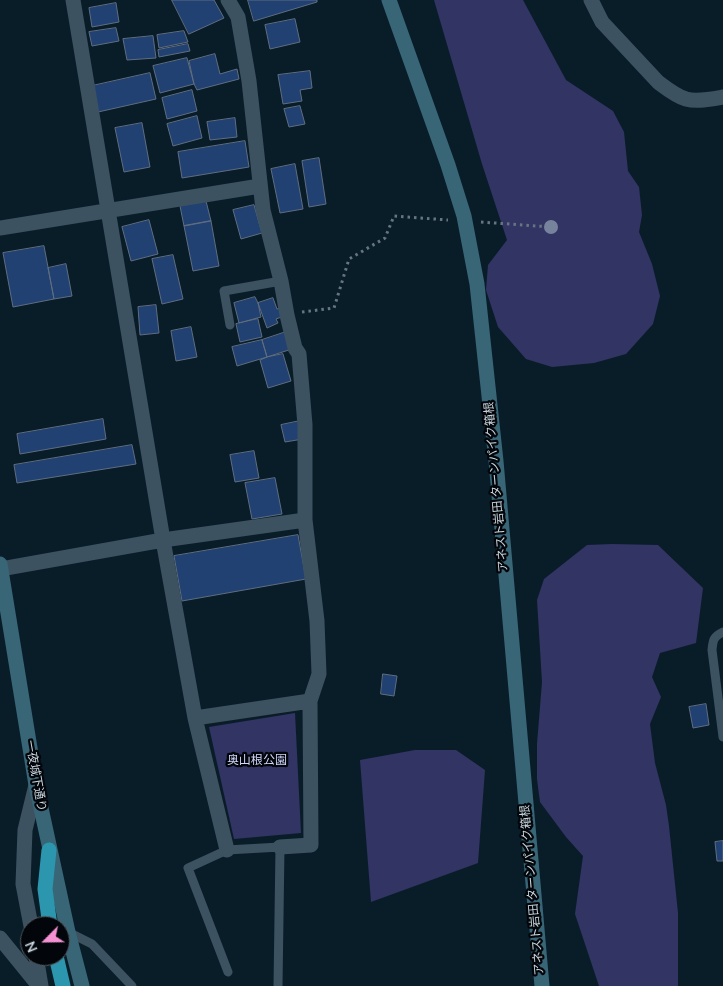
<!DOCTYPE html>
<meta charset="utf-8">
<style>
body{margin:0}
#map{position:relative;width:723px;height:986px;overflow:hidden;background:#091d29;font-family:"Nunito Sans",sans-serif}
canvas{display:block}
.north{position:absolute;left:20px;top:916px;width:50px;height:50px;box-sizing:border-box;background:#02060b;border:1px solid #52595f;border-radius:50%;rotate:247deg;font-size:14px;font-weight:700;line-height:20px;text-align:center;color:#c9d5dd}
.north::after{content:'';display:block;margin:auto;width:18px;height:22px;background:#f591d2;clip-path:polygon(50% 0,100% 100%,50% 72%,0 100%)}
</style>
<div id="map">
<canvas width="723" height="986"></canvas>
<div class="north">N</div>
</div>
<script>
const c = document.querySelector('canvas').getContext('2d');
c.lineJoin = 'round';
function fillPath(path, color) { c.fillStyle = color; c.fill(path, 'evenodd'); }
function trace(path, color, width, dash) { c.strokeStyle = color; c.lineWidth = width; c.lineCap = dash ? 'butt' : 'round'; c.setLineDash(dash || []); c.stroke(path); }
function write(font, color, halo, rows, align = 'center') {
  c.font = font + ' "Nunito Sans","Noto Sans JP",sans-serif'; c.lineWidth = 4.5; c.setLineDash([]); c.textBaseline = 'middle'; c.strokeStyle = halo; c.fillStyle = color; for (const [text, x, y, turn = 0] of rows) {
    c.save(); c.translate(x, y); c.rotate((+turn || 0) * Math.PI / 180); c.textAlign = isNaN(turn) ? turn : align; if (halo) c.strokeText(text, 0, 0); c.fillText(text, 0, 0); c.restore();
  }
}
const green = new Path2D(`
 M434,0H523L566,80L613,111L624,132L628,171L639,187L642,215L639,232L652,264L660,296L653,324L626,354L594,363L552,367L526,359L498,327L486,290L488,265L507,240L482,164Z
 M612,544L658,545L703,588L696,643L660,653L652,677L661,697L650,724L655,763L666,805L669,826L678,913V986H599L575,914L583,856L566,837L540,802L537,779V744L542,682L537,600L544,579L587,545Z
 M295,713L301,833L234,839L209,727Z
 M415,750H456L485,770L478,863L371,902L360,760Z`);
const building = new Path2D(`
 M172,0H214L224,18L189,34Z
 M248,0H317V2L254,21Z
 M116,3L119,22L92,27L89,8Z
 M295,19L300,42L270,49L265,25Z
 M116,28L119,41L92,46L89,32Z
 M184,31L188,42L159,48L157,35Z
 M153,36L156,58L127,60L123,39Z
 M188,44L190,51L159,57L158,50Z
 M215,54L220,74L237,69L239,79L197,90L194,84L189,61Z
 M187,58L194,84L160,93L153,66Z
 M310,71L312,88L300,90L302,101L283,104L278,75Z
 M150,73L156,99L98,112L92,86Z
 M192,90L197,111L167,119L162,98Z
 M300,106L305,124L289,127L284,109Z
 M197,116L202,138L173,146L167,124Z
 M235,118L237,137L210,140L207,122Z
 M142,123L150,167L124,172L115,128Z
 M245,141L249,167L182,178L178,152Z
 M319,158L326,204L309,207L302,161Z
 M295,164L303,209L280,213L271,169Z
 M206,201L211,221L184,226L180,206Z
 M254,205L262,233L241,239L233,210Z
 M149,220L158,254L131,261L122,227Z
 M211,221L219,266L193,271L184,226Z
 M44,246L54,299L13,307L3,253Z
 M173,255L183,299L162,304L152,259Z
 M66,264L72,296L54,299L48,268Z
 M255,297L258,303L261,317L239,323L234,303Z
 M273,298L277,309L283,307L287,315L276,319L278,323L267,328L258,303Z
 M156,305L159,333L140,335L138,307Z
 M258,319L262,337L240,342L236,324Z
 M191,327L197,357L176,361L171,331Z
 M286,332L295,348L267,357L262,340Z
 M262,340L267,357L237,366L232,347Z
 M283,354L291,381L268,388L260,360L267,357Z
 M103,419L106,439L20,454L17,434Z
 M300,421L303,439L285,442L281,425Z
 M132,445L136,464L17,483L14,465Z
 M254,451L259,478L235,482L230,455Z
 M275,478L282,514L252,519L245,483Z
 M298,535L306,579L182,601L174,556Z
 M383,674L397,676L394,696L381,694Z
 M706,704L709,725L693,728L689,707Z
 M723,841V861H717L715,842Z`);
const path = new Path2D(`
 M481,222L551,227
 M302,312L334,308L349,259L385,238L394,216L448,220`);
const lane = new Path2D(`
 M230,325L224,291L281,281
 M723,632C713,637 713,640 712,650L723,737
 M68,932L92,944L132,986
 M228,972L188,868L227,850L280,847L278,986`);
const street = new Path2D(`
 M73,0L163,540L195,718L227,850
 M228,0L238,17L249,81L263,210L281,281L287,315L295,348L299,354L305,425V520L317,621L319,674L310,701L311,845L280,847
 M591,0L602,22L658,82C666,88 676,96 686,99C697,102 712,99 723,97
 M0,228L260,186
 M0,569L163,540L305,520
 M195,718L310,701
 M31,926L23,884L25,830L36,785
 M0,938L39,986
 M36,956L41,986`);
const secondary = new Path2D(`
 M389,0L448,165L464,216L477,284L496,461L542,986
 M0,564L36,785L68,932L82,986`);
const highway = new Path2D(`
 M49,850L45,889L50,926
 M56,956L63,986`);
const trees = [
 [551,227]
];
const streetNames = [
 ["アネスト岩田 ターンパイク箱根",497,487,-95],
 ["一夜城下通り",35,776,80],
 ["アネスト岩田 ターンパイク箱根",533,890,-95]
];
const parkNames = [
 ["奥山根公園",257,761]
];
fillPath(green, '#323464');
fillPath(building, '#204172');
trace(building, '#606d80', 1);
trace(path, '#667680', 3, [2.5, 4]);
trace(lane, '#3d5260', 9);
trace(street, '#3d5260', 15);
trace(secondary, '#386677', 15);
trace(highway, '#2c96ae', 15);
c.fillStyle = '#77839c';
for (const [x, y] of trees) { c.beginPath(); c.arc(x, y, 7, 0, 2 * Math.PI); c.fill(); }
write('12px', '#c9d5dd', '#02060b', streetNames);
write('12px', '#d1d6fa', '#02060b', parkNames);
</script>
